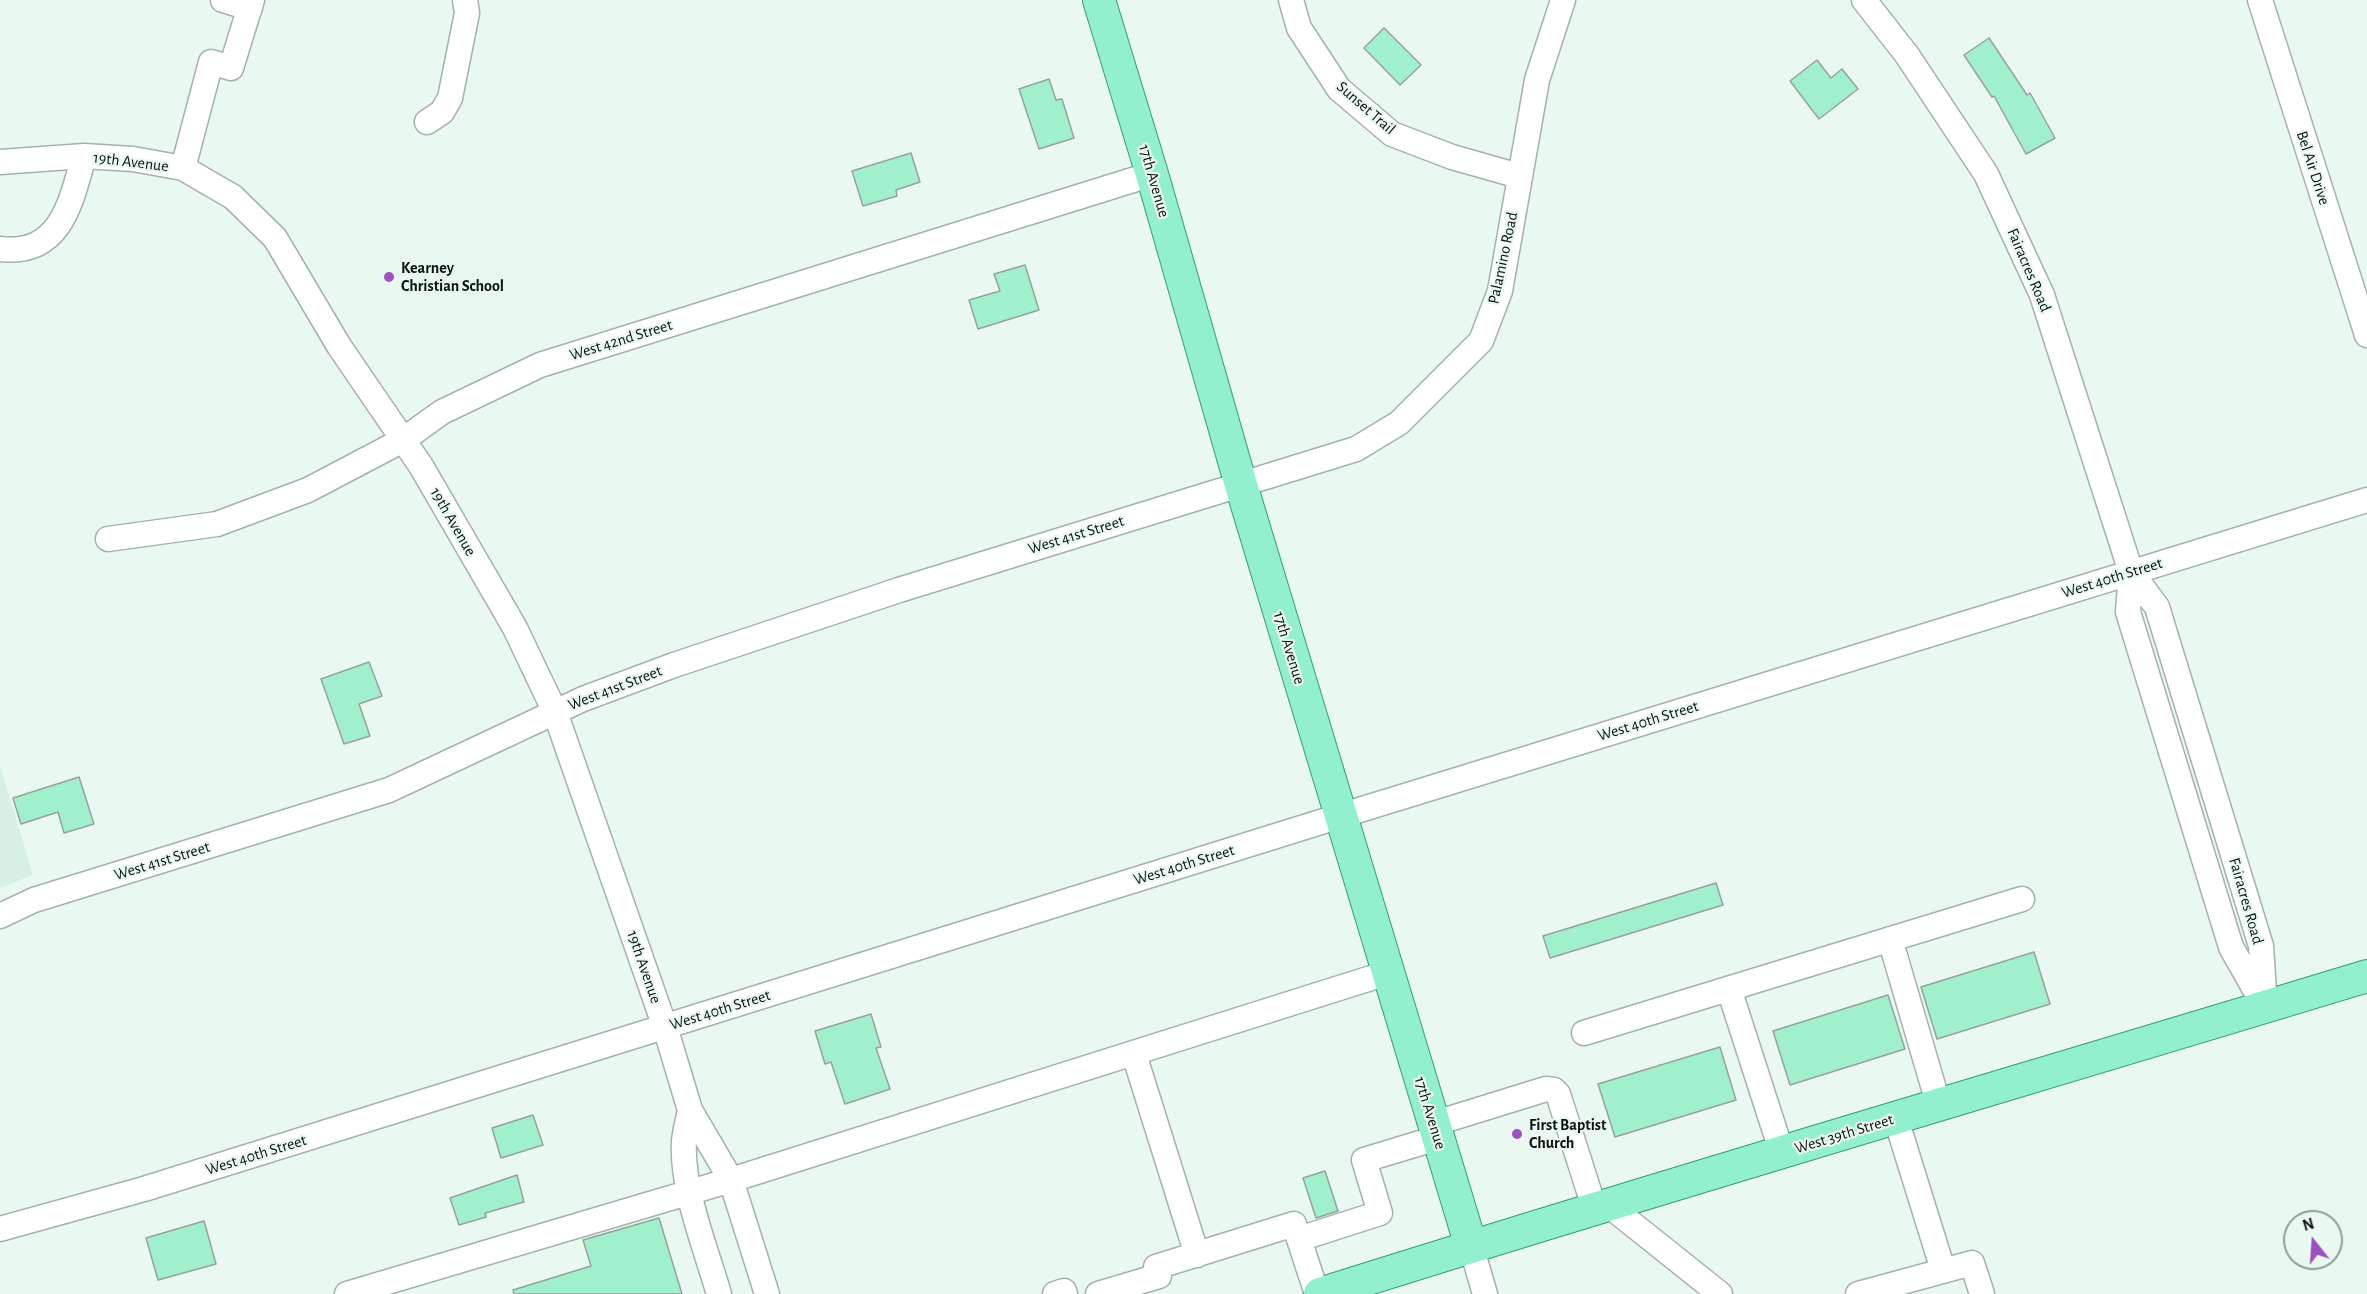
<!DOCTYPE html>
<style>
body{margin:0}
#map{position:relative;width:2367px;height:1294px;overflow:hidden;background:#e9f9f1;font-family:"Alegreya Sans",sans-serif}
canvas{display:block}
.north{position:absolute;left:2283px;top:1210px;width:60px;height:60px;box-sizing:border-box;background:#e9f9f1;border:2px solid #919d97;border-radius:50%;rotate:343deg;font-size:16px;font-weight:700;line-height:24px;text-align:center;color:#0c120f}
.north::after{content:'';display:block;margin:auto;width:21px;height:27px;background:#a051c1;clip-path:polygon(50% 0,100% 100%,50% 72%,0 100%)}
</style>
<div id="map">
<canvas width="2367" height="1294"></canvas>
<div class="north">N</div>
</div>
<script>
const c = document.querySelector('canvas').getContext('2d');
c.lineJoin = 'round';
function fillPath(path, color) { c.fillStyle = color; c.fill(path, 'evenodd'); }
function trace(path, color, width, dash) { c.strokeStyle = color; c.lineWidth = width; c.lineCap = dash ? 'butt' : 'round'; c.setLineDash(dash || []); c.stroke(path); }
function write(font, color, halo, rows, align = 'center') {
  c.font = font + ' "Alegreya Sans",sans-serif'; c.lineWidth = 4.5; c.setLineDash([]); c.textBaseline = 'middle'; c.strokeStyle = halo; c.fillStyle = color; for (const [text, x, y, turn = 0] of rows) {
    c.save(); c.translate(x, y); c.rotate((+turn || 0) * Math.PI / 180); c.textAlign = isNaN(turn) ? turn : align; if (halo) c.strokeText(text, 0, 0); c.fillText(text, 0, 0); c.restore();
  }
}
const built = new Path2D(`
 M0,765L33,875L0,888Z`);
const building = new Path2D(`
 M1384,28L1421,65L1400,85L1364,48Z
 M1989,38L2027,95L2030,93L2055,138L2026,154L1994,96L1992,97L1964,55Z
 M1817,60L1831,78L1842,69L1858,89L1819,119L1790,81Z
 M1049,79L1056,100L1062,99L1074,138L1039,149L1019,89Z
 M911,153L920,182L896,190L897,196L863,206L852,171Z
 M1025,265L1039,310L978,329L969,300L1000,291L994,274Z
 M369,662L382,696L359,704L370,736L344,744L321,679Z
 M79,777L94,824L64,833L58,812L21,824L13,798Z
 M1716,883L1723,905L1550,958L1543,936Z
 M2034,952L2050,1004L1937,1039L1921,987Z
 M1888,995L1905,1049L1790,1085L1773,1031Z
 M871,1014L881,1047L876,1048L890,1089L845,1104L831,1062L825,1064L815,1031Z
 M1720,1047L1736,1100L1615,1137L1598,1084Z
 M533,1115L543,1145L501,1158L492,1128Z
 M1325,1171L1338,1211L1316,1218L1303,1178Z
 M517,1175L524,1202L485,1213L486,1217L459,1225L450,1198Z
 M659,1218L682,1294H514L513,1290L591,1266L583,1240Z
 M204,1221L216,1264L158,1280L146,1238Z`);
const minor = new Path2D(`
 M223,0L250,8
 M1291,0L1299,28L1339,89L1392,134L1452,157L1519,176
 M1864,0L1907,55L1986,174L2042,295L2131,572L2157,607L2261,946L2265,1007
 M2260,0L2367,335
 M427,122L442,112L450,98L467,13L465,0
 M0,162L84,156L133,159L183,168L233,197L275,238L339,346L421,466L515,628L555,712L665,1027L690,1110L731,1180L767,1294
 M183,168L211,62L231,68L252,0
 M0,249C61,256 71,202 84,156
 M108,539L217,524L308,490L403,440L442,412L540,365L1152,174
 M2131,572L2128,612L2231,947L2262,1002
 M0,916L34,900L389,790L583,699L674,665L899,590L1356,449L1399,423L1481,341L1500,291L1537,80L1563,0
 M1890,939L1939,1106
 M1729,989L1782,1153
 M1584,1033L2022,899
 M1134,1054L1197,1255
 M690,1110C688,1120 685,1131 684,1141C681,1188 706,1249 719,1294
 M1896,1119L1943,1270
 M1433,1124L1546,1089L1554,1090L1558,1094L1594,1207
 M1606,1203L1720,1294
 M0,1229L144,1189L1340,816L2367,500
 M1299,1239L1380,1213L1364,1160L1437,1138
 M1471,1246L1485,1294
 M347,1294L731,1180L1387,973
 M1055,1294L1064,1291L1065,1294
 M1098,1294L1159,1276L1156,1267L1294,1224L1317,1294
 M1858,1294L1972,1263L1982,1294`);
const major = new Path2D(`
 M1099,0L1152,174L1241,485L1471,1246
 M1320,1294C1668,1184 2018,1082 2367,976`);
const markers = [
 [389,277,6,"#a051c1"],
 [1517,1134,6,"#a051c1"]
];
const streetNames = [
 ["Sunset Trail",1366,108,41],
 ["19th Avenue",131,162,7],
 ["Bel Air Drive",2313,168,72],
 ["17th Avenue",1154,181,74],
 ["Palamino Road",1503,258,-78],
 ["Fairacres Road",2029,270,67],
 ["West 42nd Street",621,340,-17],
 ["19th Avenue",453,522,60],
 ["West 41st Street",1076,535,-17],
 ["West 40th Street",2112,578,-17],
 ["17th Avenue",1289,648,73],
 ["West 41st Street",615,688,-21],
 ["West 40th Street",1648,721,-17],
 ["West 41st Street",162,861,-17],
 ["West 40th Street",1184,865,-17],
 ["Fairacres Road",2246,901,74],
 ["19th Avenue",644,967,71],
 ["West 40th Street",720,1010,-17],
 ["17th Avenue",1430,1113,73],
 ["West 39th Street",1844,1134,-17],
 ["West 40th Street",256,1155,-17]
];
const poiNames = [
 ["Kearney",401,268],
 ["Christian School",401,286],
 ["First Baptist",1529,1125],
 ["Church",1529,1143]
];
fillPath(built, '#d8f0e4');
fillPath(building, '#a1f0cd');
trace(building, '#95a39c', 1.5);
trace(minor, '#a3b2ab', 27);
trace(major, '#359c76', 34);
trace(minor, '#fff', 24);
trace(major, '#93f0ce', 32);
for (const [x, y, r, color] of markers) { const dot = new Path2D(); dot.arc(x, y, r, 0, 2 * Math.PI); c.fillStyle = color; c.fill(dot); trace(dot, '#e9f9f1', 2); }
write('16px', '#0c120f', '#e9f9f1', streetNames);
write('bold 16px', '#0c120f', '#e9f9f1', poiNames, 'left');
</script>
